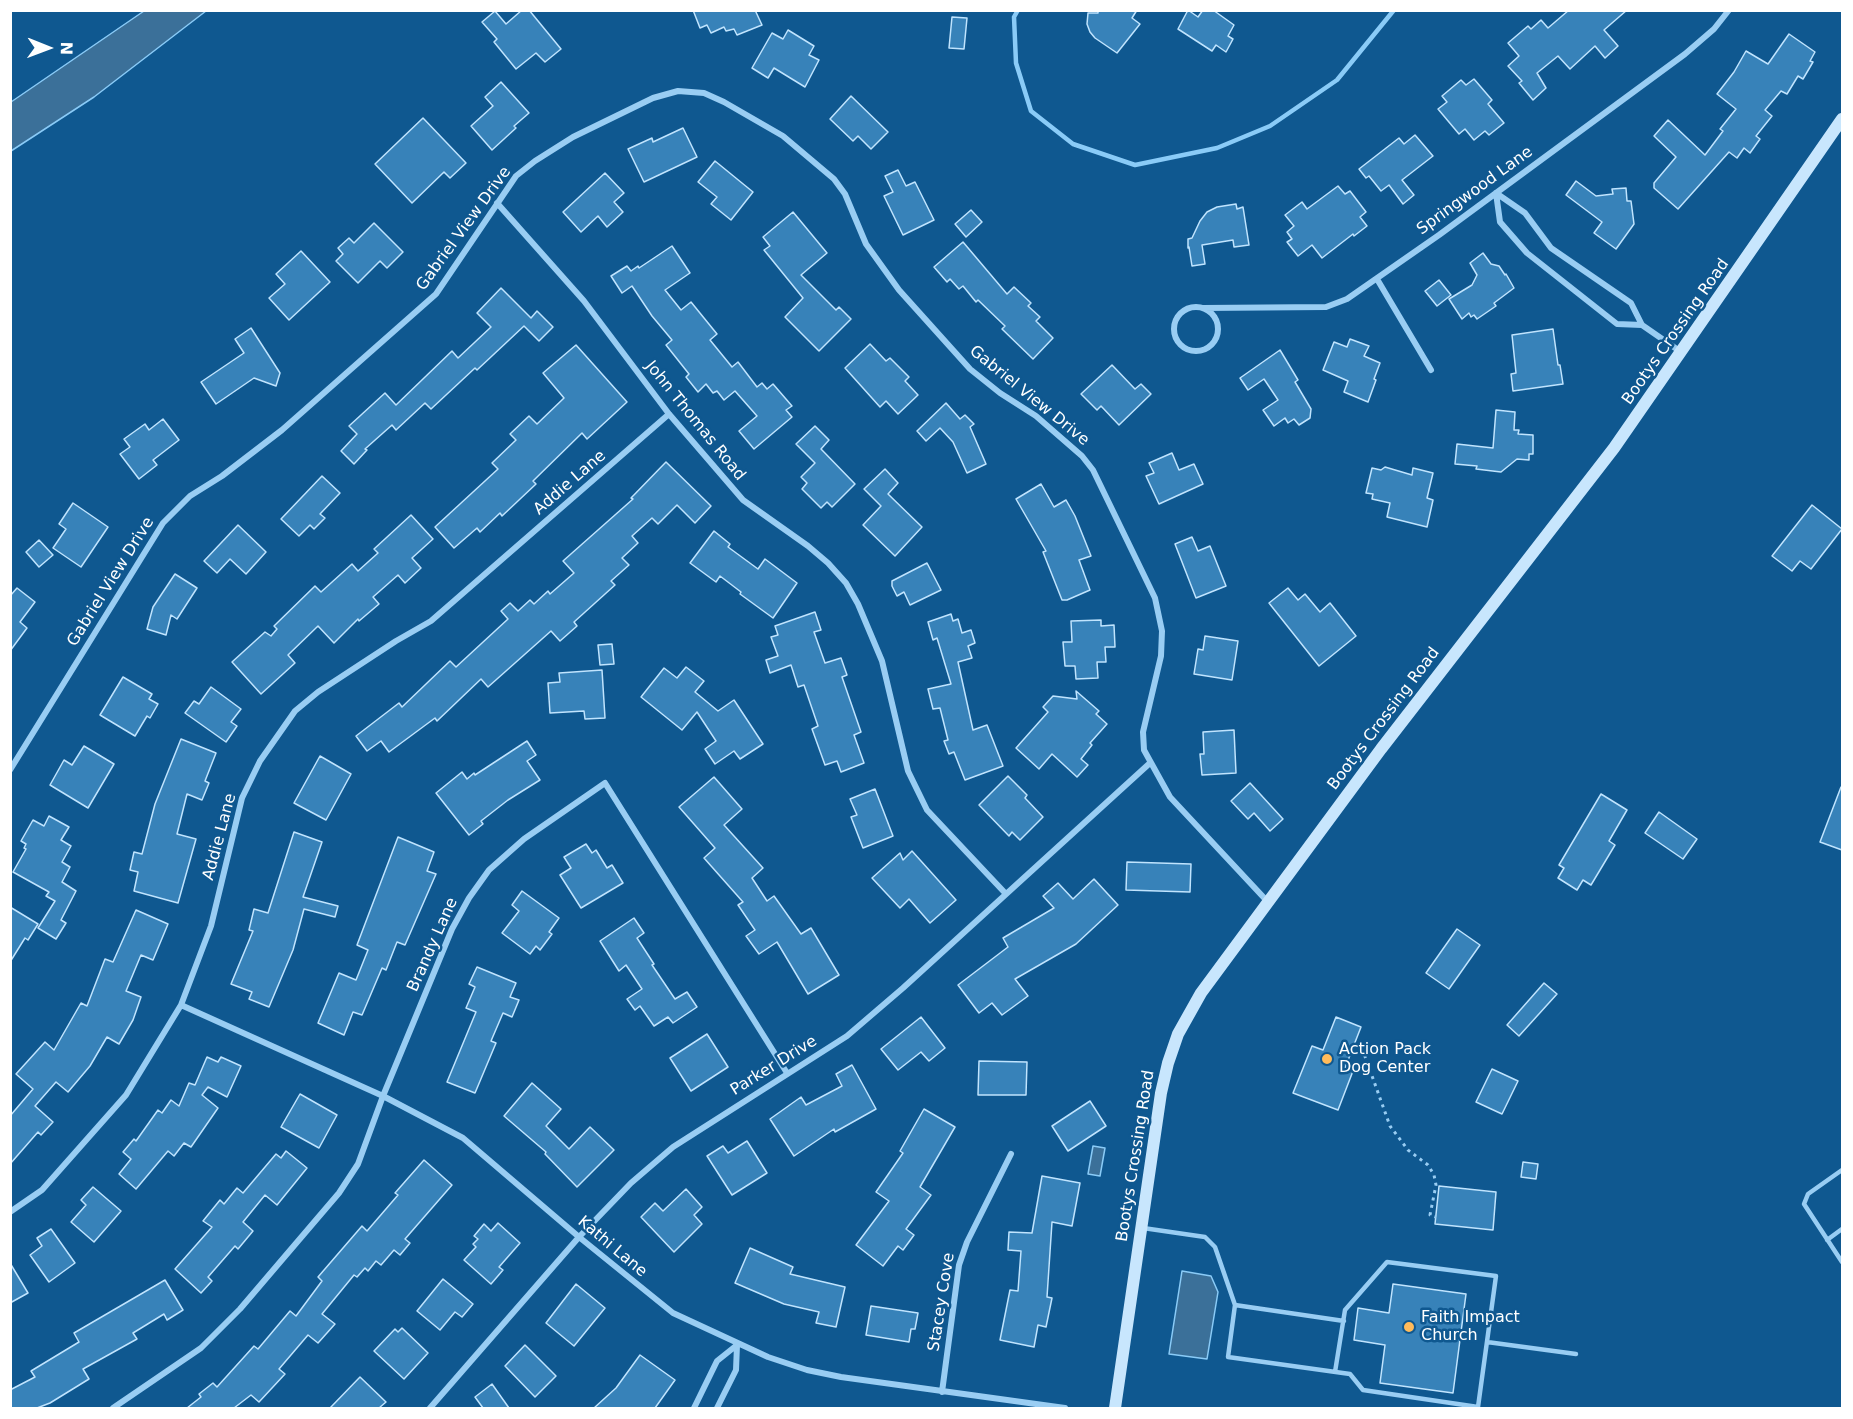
<!DOCTYPE html>
<style>
body{margin:0}
#map{position:relative;width:1853px;height:1419px;overflow:hidden;background:#0f5890;font-family:"DejaVu Sans",sans-serif}
canvas{display:block}
.frame{position:absolute;inset:0;border:12px solid #fff;pointer-events:none}
.north{position:absolute;left:18px;top:18px;width:60px;height:60px;-webkit-text-stroke:4px #0f5890;paint-order:stroke;rotate:91deg;font-size:16px;font-weight:700;line-height:24px;text-align:center;color:#fff}
.north::after{content:'';display:block;margin:auto;width:21px;height:27px;background:#fff;clip-path:polygon(50% 0,100% 100%,50% 72%,0 100%)}
</style>
<div id="map">
<canvas width="1853" height="1419"></canvas>
<div class="frame"></div>
<div class="north">N</div>
</div>
<script>
const c = document.querySelector('canvas').getContext('2d');
c.lineJoin = 'round';
function fillPath(path, color) { c.fillStyle = color; c.fill(path, 'evenodd'); }
function trace(path, color, width, dash) { c.strokeStyle = color; c.lineWidth = width; c.lineCap = dash ? 'butt' : 'round'; c.setLineDash(dash || []); c.stroke(path); }
function write(font, color, halo, rows, align = 'center') {
  c.font = font + ' "DejaVu Sans",sans-serif'; c.lineWidth = 5; c.setLineDash([]); c.textBaseline = 'middle'; c.strokeStyle = halo; c.fillStyle = color; for (const [text, x, y, turn = 0] of rows) {
    c.save(); c.translate(x, y); c.rotate((+turn || 0) * Math.PI / 180); c.textAlign = isNaN(turn) ? turn : align; if (halo) c.strokeText(text, 0, 0); c.fillText(text, 0, 0); c.restore();
  }
}
const water = new Path2D(`
 M144,11H206L94,97L11,151V102Z
 M1093,1146L1105,1148L1100,1176L1088,1174Z
 M1182,1271L1211,1276L1218,1292L1207,1359L1169,1354Z`);
const stream = new Path2D(`
 M1018,10L1014,17L1016,63L1031,111L1073,144L1135,165L1217,148L1270,126L1337,80L1394,10`);
const building = new Path2D(`
 M522,10H529L561,49L545,62L536,53L516,69L494,42L497,39L482,22L495,11L506,24Z
 M693,10H755L762,25L737,35L734,29L726,31L724,27L711,33L707,25L700,28Z
 M1098,10H1137L1132,18L1140,24L1117,53L1095,38L1090,32L1087,24L1088,13H1098Z
 M1188,10L1198,17L1203,10H1213L1234,25L1228,36L1233,39L1226,52L1216,45L1212,51L1178,29Z
 M1569,10H1627L1604,30L1618,46L1605,58L1595,46L1570,69L1558,56L1537,73L1546,88L1533,100L1519,83L1522,81L1508,66L1519,56L1508,43L1528,26L1531,29L1541,20L1548,28Z
 M952,17L967,18L964,49L949,48Z
 M788,30L814,46L809,55L819,60L805,87L774,68L768,78L752,68L772,33L783,39Z
 M1789,34L1815,52L1810,61L1813,62L1803,79L1798,76L1787,94L1781,91L1765,110L1772,116L1756,136L1760,139L1750,153L1744,148L1737,158L1729,152L1678,209L1654,188V183L1676,157L1654,136L1668,120L1705,155L1723,131L1720,129L1736,109L1717,94L1734,72L1746,51L1768,64Z
 M1474,79L1492,100L1488,104L1504,123L1489,135L1485,131L1474,140L1465,129L1459,134L1438,109L1447,102L1442,96L1461,80L1466,85Z
 M501,82L529,113L514,126L516,128L492,150L471,126L493,106L485,97Z
 M851,96L888,132L871,149L858,136L853,141L830,119Z
 M423,118L466,163L450,178L444,172L412,203L375,164Z
 M683,128L697,157L644,182L628,149L652,138L653,142Z
 M1415,135L1433,156L1402,180L1414,195L1403,204L1389,185L1381,191L1369,176L1366,178L1359,169L1399,138L1404,144Z
 M715,161L753,192L731,220L711,204L717,197L698,182Z
 M898,170L906,186L915,182L934,220L903,235L884,196L893,192L885,176Z
 M605,173L624,193L614,202L623,212L607,227L598,216L581,232L563,212Z
 M1576,181L1596,196L1613,194L1612,189L1626,188L1627,201H1631L1634,224L1616,249L1594,233L1602,222L1566,195Z
 M1338,186L1345,194L1350,191L1366,212L1360,217L1367,226L1354,236L1353,234L1322,258L1312,245L1298,256L1287,242L1292,239L1287,232L1294,226L1285,215L1302,202L1307,209Z
 M1236,204L1237,209L1243,207L1249,245L1234,247L1233,240L1202,245L1205,264L1192,266L1189,247L1188,248V239L1192,238L1200,221L1207,212L1217,207Z
 M971,210L982,222L966,237L955,224Z
 M793,212L827,253L801,275L836,310L839,307L851,319L819,351L785,317L803,298L764,250L770,246L763,237Z
 M374,223L403,252L387,268L380,261L358,283L336,261L343,254L338,248L349,238L354,243Z
 M963,242L1007,294L1014,287L1031,303L1028,306L1040,317L1036,321L1053,338L1033,359L1002,329L1005,326L978,300L976,302L963,286L959,289L950,279L947,282L934,267Z
 M672,246L690,273L665,290L681,310L691,302L717,334L710,340L732,367L738,362L757,387L762,383L767,389L773,384L792,406L786,410L792,417L754,449L739,431L757,416L735,391L724,400L717,391L713,393L706,384L698,392L686,377L689,374L666,345L672,340L652,316L632,286L622,293L611,276L627,266L631,271L638,266L639,268Z
 M301,251L330,282L289,320L269,298L285,284L276,274Z
 M1483,253L1491,264L1499,266L1505,275L1506,274L1514,288L1494,303L1496,306L1477,319L1474,315L1471,317L1469,313L1462,319L1449,299L1472,285L1477,275L1470,263Z
 M1439,280L1451,295L1437,306L1425,291Z
 M501,288L531,318L537,311L553,327L539,341L524,326L477,370L475,368L431,409L425,403L396,430L392,425L365,449L367,450L354,464L341,451L357,434L349,426L385,393L396,405L452,351L458,358L491,327L477,313Z
 M251,328L280,373L276,386L254,378L216,404L201,382L244,353L235,339Z
 M1553,329L1558,365H1560L1563,384L1513,391L1511,374L1516,373L1512,335Z
 M1350,339L1369,346L1364,356L1380,363L1374,379L1376,380L1368,402L1344,392L1348,381L1323,370L1334,342L1347,347Z
 M870,344L886,361L890,358L909,377L905,381L918,395L898,414L886,401L880,407L845,368Z
 M576,345L627,402L587,439L582,433L533,481L536,484L502,516L500,513L480,532L477,528L454,548L435,527L498,469L492,463L516,440L510,434L529,416L537,424L564,398L543,373Z
 M1280,350L1298,380L1295,382L1311,409L1310,418L1299,425L1294,419L1288,423L1285,418L1274,426L1263,410L1278,400L1264,379L1248,390L1240,378Z
 M1112,365L1135,389L1141,384L1151,394L1119,425L1101,406L1097,410L1081,394Z
 M946,403L960,419L965,415L974,424L970,427L986,464L967,473L953,442L940,428L926,441L917,431Z
 M1496,410L1515,412L1514,430H1519L1518,434L1533,435V454H1529V460L1517,459L1501,472L1476,469L1477,466L1455,464L1457,444L1493,448Z
 M163,419L179,440L153,460L157,465L139,479L120,454L130,447L124,439L145,424L149,430Z
 M815,426L829,440L821,449L855,484L832,507L827,502L821,508L802,489L807,483L801,477L815,463L796,444Z
 M1172,453L1179,470L1194,464L1203,484L1159,504L1146,476L1154,473L1149,463Z
 M666,462L711,506L695,523L677,505L658,524L652,518L632,536L638,543L622,558L629,565L611,581L615,585L574,622L577,626L560,641L551,631L488,687L481,679L437,721L435,718L389,752L381,741L367,751L356,736L399,703L402,707L450,661L456,667L508,619L501,611L510,603L518,611L530,600L534,604L548,591L550,594L574,573L563,561L633,499L631,498Z
 M1385,467L1412,475L1413,468L1433,473L1427,498L1433,500L1427,527L1387,517L1390,503L1372,499L1373,494L1366,493L1372,468L1381,470Z
 M885,469L898,483L888,494L922,527L895,556L863,525L881,506L864,489Z
 M322,476L340,493L320,514L325,518L314,529L310,525L299,536L281,519Z
 M1041,484L1054,507L1066,500L1075,516L1091,556L1079,560L1090,590L1067,600H1062L1043,552L1046,551L1016,499Z
 M73,503L108,527L81,567L53,548L66,529L59,524Z
 M1812,505L1842,529L1811,569L1800,561L1792,571L1772,556Z
 M411,515L433,539L412,558L421,568L405,583L398,575L373,597L379,604L359,621L358,619L334,643L318,626L288,655L295,663L261,694L232,662L265,632L271,636L277,629L274,626L315,586L321,592L352,564L358,571L378,553L374,549Z
 M238,525L266,552L246,574L230,559L217,573L204,561Z
 M714,531L730,544L728,547L758,569L765,559L797,583L773,618L740,594L741,592L720,576L716,582L690,563Z
 M1192,537L1198,551L1210,546L1226,586L1196,598L1175,544Z
 M39,540L53,555L39,567L26,552Z
 M927,563L941,590L910,605L904,592L897,596L892,586V581Z
 M175,574L197,588L177,619L171,615L166,635L147,629L153,607Z
 M17,588L35,602L20,622L27,628L10,651V596Z
 M1288,588L1298,600L1305,594L1320,612L1330,603L1356,636L1319,666L1269,603Z
 M815,612L821,630L814,632L825,663L841,658L847,675L842,677L861,732L854,735L864,763L841,772L837,761L825,765L812,729L818,726L804,685L798,687L791,665L770,673L766,660L778,656L771,637L778,635L775,626Z
 M951,614L953,621L958,619L962,633L971,630L975,643L968,646L972,658L958,662L973,730L987,725L1003,766L965,780L954,752L949,754L944,741L948,740L940,708L933,709L928,689L951,684L937,638L933,640L928,622Z
 M1101,620V626L1114,625L1115,647H1105L1106,662H1097L1098,678L1076,679L1075,666H1065L1063,642H1072L1071,621Z
 M1205,636L1238,641L1232,680L1194,674L1198,649L1203,650Z
 M612,644L614,664L600,665L598,645Z
 M686,667L704,681L695,692L718,711L734,700L763,744L740,759L734,751L715,764L705,749L716,741L697,712L682,730L641,697L664,668L677,678Z
 M602,670L605,718L585,719L584,711L550,713L548,683L560,682L559,673Z
 M123,677L152,694L149,699L158,704L150,718L147,716L135,736L100,715Z
 M211,687L241,709L231,722L237,726L226,742L185,713L194,701L199,704Z
 M1076,691L1099,711L1096,714L1107,724L1090,743L1092,745L1081,759L1088,765L1077,777L1052,754L1039,769L1016,748L1048,712L1043,707L1053,696L1077,699Z
 M1234,730L1236,773L1202,775L1200,754H1204L1203,732Z
 M181,739L216,753L205,781L209,783L202,800L187,794L177,834L196,839L178,903L134,891L138,872L130,870L134,852L142,854L155,804Z
 M527,741L536,755L527,761L540,780L508,800L481,821L483,824L469,835L436,793L462,772L467,779L474,773L475,775Z
 M84,746L114,764L88,808L50,785L64,760L72,765Z
 M320,756L351,774L326,820L294,803Z
 M1008,776L1027,795L1025,798L1043,817L1020,840L1012,832L1009,836L979,805Z
 M714,777L742,809L724,825L763,868L752,878L767,901L774,896L801,934L811,928L839,975L808,994L777,942L759,954L746,936L755,930L738,905L743,902L704,858L715,848L679,807Z
 M1250,783L1283,819L1270,831L1254,813L1248,819L1231,801Z
 M1841,787H1842V850L1820,842Z
 M875,789L893,836L863,848L851,817L857,815L850,799Z
 M1601,794L1627,810L1609,841L1615,845L1591,885L1583,880L1577,890L1558,878L1564,868L1559,865Z
 M1659,812L1697,839L1683,859L1645,833Z
 M49,816L69,827L61,840L71,846L62,862L70,867L62,882L76,891L61,920L66,923L56,939L38,928L55,901L46,896L49,892L13,872L26,849L24,848L26,844L21,841L33,820L44,826Z
 M294,832L322,842L303,897L338,906L335,917L304,909L293,950L269,1007L249,999L252,992L231,984L253,931L249,930L254,909L268,913Z
 M398,837L434,852L427,871L436,874L405,945L397,942L386,970L382,968L362,1015L353,1012L344,1035L318,1023L339,973L356,980L368,950L357,945Z
 M586,844L592,853L596,850L607,868L612,865L623,883L581,908L560,875L571,868L564,857Z
 M912,851L956,900L930,923L909,899L900,908L872,878L900,853L903,860Z
 M1127,862L1191,864L1190,892L1126,890Z
 M1094,879L1118,905L1076,944L1015,979L1028,996L1002,1015L992,1003L979,1013L958,985L1008,947L1003,938L1054,908L1043,896L1058,883L1073,899Z
 M522,891L559,918L549,932L552,934L540,950L536,946L530,954L502,933L519,911L512,905Z
 M10,907L38,924L28,940L25,938L10,962Z
 M136,910L168,924L153,960L141,955L126,991L141,997L133,1020L119,1044L107,1037L90,1066L68,1092L56,1082L35,1106L53,1122L41,1135L38,1132L10,1164V1116L33,1089L16,1074L45,1042L54,1050L81,1003L87,1006L105,959L113,962Z
 M634,918L644,933L637,938L654,964L652,965L675,999L687,992L697,1007L673,1023L668,1017L654,1026L640,1006L635,1010L627,999L642,989L626,965L619,971L600,941Z
 M1457,929L1480,945L1449,989L1426,973Z
 M477,967L516,983L510,997L519,1000L512,1017L503,1013L491,1041L496,1043L475,1093L447,1082L476,1012L466,1008L475,987L469,984Z
 M1544,983L1557,994L1519,1036L1507,1025Z
 M921,1017L945,1048L929,1061L921,1052L898,1070L881,1049Z
 M1336,1017L1361,1027L1345,1068L1353,1071L1338,1110L1293,1093L1312,1046L1323,1050Z
 M707,1034L728,1067L691,1091L670,1058Z
 M207,1057L218,1062L221,1057L241,1066L227,1097L208,1087L202,1095L218,1108L191,1147L184,1143L174,1156L168,1151L136,1189L119,1174L131,1159L123,1152L134,1139L136,1141L158,1110L162,1113L171,1100L179,1106L189,1083L195,1085Z
 M979,1061L1027,1062L1026,1095H978Z
 M852,1065L876,1109L835,1132L834,1129L794,1156L770,1119L801,1097L806,1105L842,1086L836,1074Z
 M1492,1069L1518,1081L1502,1114L1476,1102Z
 M532,1083L561,1109L546,1126L569,1149L590,1127L614,1150L577,1187L545,1154L546,1152L504,1116Z
 M300,1094L337,1115L319,1148L281,1127Z
 M1090,1101L1106,1126L1068,1151L1052,1126Z
 M924,1109L955,1127L920,1187L931,1195L906,1229L914,1235L903,1250L898,1246L883,1266L856,1245L889,1201L876,1192L903,1153L900,1151Z
 M747,1141L767,1173L732,1195L707,1156L723,1146L728,1153Z
 M286,1151L307,1168L277,1205L265,1195L243,1222L253,1231L238,1249L235,1246L208,1277L212,1281L201,1293L175,1269L212,1227L203,1221L220,1200L224,1204L237,1188L243,1193L276,1154L281,1158Z
 M424,1160L452,1185L405,1239L410,1243L400,1255L394,1250L381,1265L376,1261L368,1271L365,1268L357,1277L354,1275L322,1314L335,1324L318,1343L308,1335L279,1369L285,1374L259,1402L251,1395L234,1408H187L201,1397L199,1394L213,1383L217,1387L254,1346L258,1349L290,1311L296,1316L322,1281L318,1277L362,1226L367,1231L398,1195L395,1193Z
 M1523,1162L1538,1164L1536,1179L1521,1177Z
 M1042,1176L1080,1183L1072,1226L1052,1222L1047,1297L1052,1298L1046,1327L1038,1325L1034,1347L1000,1340L1010,1290L1018,1291L1021,1251L1008,1250L1009,1232L1032,1233Z
 M1439,1186L1496,1192L1493,1230L1435,1224Z
 M93,1187L121,1211L94,1242L71,1222L86,1205L81,1200Z
 M686,1189L702,1207L694,1215L702,1224L674,1252L641,1217L655,1203L663,1211Z
 M498,1223L520,1243L499,1267L503,1270L491,1284L464,1260L476,1247L473,1244L478,1239L474,1236L484,1224L491,1231Z
 M51,1229L75,1263L49,1282L30,1255L42,1246L37,1238Z
 M750,1248L793,1267L790,1274L845,1287L836,1327L816,1323L819,1312L784,1304L735,1283Z
 M10,1263L28,1293L10,1303Z
 M443,1279L473,1304L462,1317L455,1312L440,1330L417,1311Z
 M165,1280L183,1310L167,1320L164,1314L133,1333L137,1339L83,1369L89,1379L50,1403L37,1408H10V1390L35,1377L31,1371L79,1342L74,1333Z
 M576,1284L605,1308L574,1346L546,1323Z
 M1393,1284L1466,1294L1453,1393L1380,1383L1385,1345L1354,1340L1358,1308L1389,1313Z
 M871,1306L918,1313L915,1329H911L909,1342L866,1335Z
 M402,1328L428,1353L404,1379L374,1351L395,1329L398,1332Z
 M525,1345L556,1376L535,1397L505,1366Z
 M640,1355L675,1380L655,1408H594L616,1388Z
 M360,1377L386,1402L379,1408H330Z
 M492,1384L509,1408H483L475,1397Z`);
const path = new Path2D(`
 M1362,1048L1390,1126L1408,1150L1428,1165L1434,1175L1436,1185L1430,1215L1436,1217`);
const lane = new Path2D(`
 M1842,1170L1808,1194L1804,1204L1842,1262
 M1143,1228L1205,1237L1215,1247L1235,1305L1228,1357L1350,1374L1363,1390L1478,1407L1496,1276L1387,1262L1345,1310L1335,1372
 M1827,1240L1842,1229
 M1235,1305L1344,1321
 M1487,1342L1576,1354`);
const street = new Path2D(`
 M1496,193L1500,222L1527,253L1617,324L1642,325
 M1496,193L1525,213L1551,248L1631,303L1642,325
 M497,203L584,301L669,414L743,500L808,546L828,563L846,583L858,604L882,661L908,771L927,810L1006,894
 M1377,279L1431,370
 M1174 329a22 22 0 1 1 44 0a22 22 0 1 1-44 0Z
 M1203,308L1326,307L1347,299L1439,235L1685,54L1714,29L1729,10
 M1642,325L1681,352
 M10,770L163,523L190,496L222,476L282,430L436,294L516,176L535,161L573,137L653,98L678,91L704,93L724,102L783,136L834,179L845,194L866,244L899,290L970,369L1000,393L1036,416L1082,456L1093,470L1155,598L1162,631L1161,656L1143,732L1144,750L1170,797L1267,901
 M181,1005L383,1096L463,1138L579,1237L673,1313L768,1357L807,1370L841,1377L1065,1408
 M10,1212L42,1190L126,1095L181,1005L211,926L242,798L260,761L295,711L318,692L396,641L431,621L669,414
 M942,1392L959,1265L967,1242L1011,1154
 M113,1408L201,1348L240,1309L339,1193L358,1164L383,1096L452,929L469,898L489,870L524,839L605,783L787,1073
 M430,1408L579,1237L631,1183L673,1147L847,1036L903,988L1150,763
 M694,1408L717,1361L737,1345
 M717,1408L736,1370L737,1345`);
const secondary = new Path2D(`
 M1115,1408L1161,1093L1168,1063L1178,1034L1201,993L1381,749L1614,448L1842,119`);
const markers = [
 [1327,1059,6,"#ffbb5b"],
 [1409,1327,6,"#ffbb5b"]
];
const streetNames = [
 ["Springwood Lane",1475,191,-36],
 ["Gabriel View Drive",464,229,-54],
 ["Bootys Crossing Road",1676,332,-55],
 ["Gabriel View Drive",1029,396,39],
 ["John Thomas Road",695,421,51],
 ["Addie Lane",570,483,-41],
 ["Gabriel View Drive",111,582,-58],
 ["Bootys Crossing Road",1384,719,-53],
 ["Addie Lane",220,837,-75],
 ["Brandy Lane",433,945,-66],
 ["Parker Drive",774,1066,-32],
 ["Bootys Crossing Road",1136,1156,-81],
 ["Kathi Lane",612,1247,40],
 ["Stacey Cove",942,1302,-81]
];
const poiNames = [
 ["Action Pack",1339,1050],
 ["Dog Center",1339,1068],
 ["Faith Impact",1421,1318],
 ["Church",1421,1336]
];
fillPath(water, '#3b7099');
trace(water, '#8acbf7', 1.5);
trace(stream, '#8acbf7', 4.5);
fillPath(building, '#3782b9');
trace(building, '#c0e4fe', 1.5);
trace(path, '#99cdf3', 3, [3, 4.5]);
trace(lane, '#99cdf3', 4.5);
trace(street, '#99cdf3', 6);
trace(secondary, '#c8e6fd', 12);
for (const [x, y, r, color] of markers) { const dot = new Path2D(); dot.arc(x, y, r, 0, 2 * Math.PI); c.fillStyle = color; c.fill(dot); trace(dot, '#0f5890', 2); }
write('16px', '#fff', '#0f5890', streetNames);
write('16px', '#fff', '#0f5890', poiNames, 'left');
</script>
